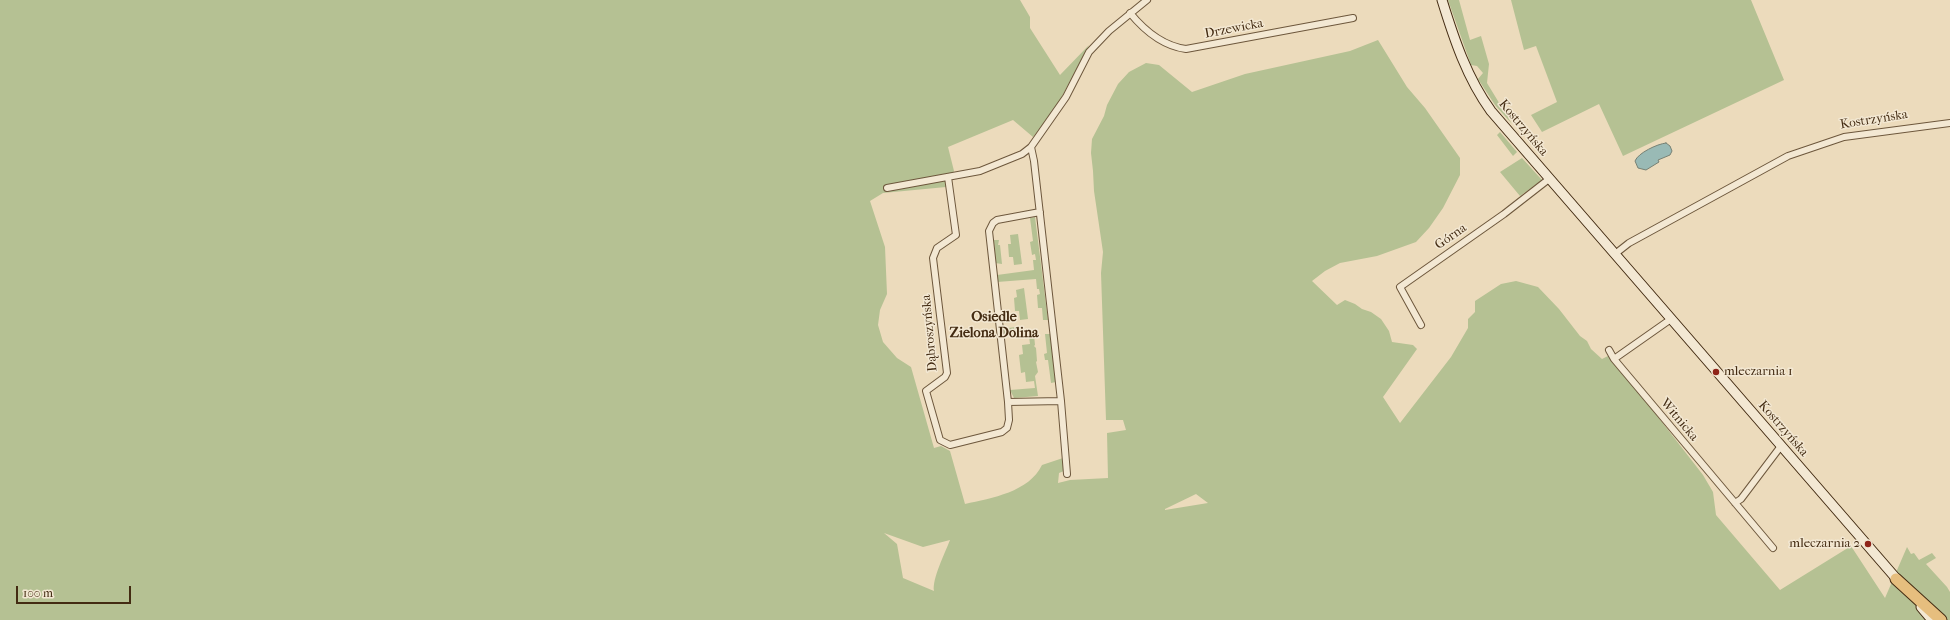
<!DOCTYPE html>
<meta charset="utf-8">
<style>
body{margin:0}
#map{position:relative;width:1950px;height:620px;overflow:hidden;background:#ecdbbc;font-family:"IM FELL French Canon",serif}
canvas{display:block}
.scale{position:absolute;left:16px;top:586px;width:115px;height:18px;box-sizing:border-box;border:2px solid #432b12;border-top:0;padding-left:5px;font-size:12px;line-height:14px;white-space:nowrap;color:#432b12;-webkit-text-stroke:3px #f3e8d3;paint-order:stroke}
</style>
<div id="map">
<canvas width="1950" height="620"></canvas>
<div class="scale">100 m</div>
</div>
<script>
const c = document.querySelector('canvas').getContext('2d');
c.lineJoin = 'round';
function fillPath(path, color) { c.fillStyle = color; c.fill(path, 'evenodd'); }
function trace(path, color, width, dash) { c.strokeStyle = color; c.lineWidth = width; c.lineCap = dash ? 'butt' : 'round'; c.setLineDash(dash || []); c.stroke(path); }
function write(font, color, halo, rows, align = 'center') {
  c.font = font + ' "IM FELL French Canon",serif'; c.lineWidth = 3; c.setLineDash([]); c.textBaseline = 'middle'; c.strokeStyle = halo; c.fillStyle = color; for (const [text, x, y, turn = 0] of rows) {
    c.save(); c.translate(x, y); c.rotate((+turn || 0) * Math.PI / 180); c.textAlign = isNaN(turn) ? turn : align; if (halo) c.strokeText(text, 0, 0); c.fillText(text, 0, 0); c.restore();
  }
}
const green = new Path2D(`
 M0,0H1020L1030,17V28L1060,75L1089,45L1057,106L1033,137L1013,120L948,147L954,171L946,187L883,193L870,201L885,247L887,294L880,310L878,325L883,342L897,358L911,367L934,448L941,446L950,451L965,504C992,498 1029,492 1042,465L1063,458L1064,471L1059,473L1058,483L1070,480L1108,478L1107,433L1126,430L1123,420H1106L1101,273L1103,252L1094,191L1093,171L1091,153L1092,139L1104,116L1107,105L1118,84L1129,72L1146,63L1159,65L1192,92L1245,74L1350,51L1378,40L1407,87L1425,108L1460,158V175L1443,208L1429,228L1416,242L1377,256L1340,263L1325,271L1312,281L1337,305L1345,300L1355,304L1362,309L1371,312L1381,319L1389,331L1392,342L1413,345L1417,349L1383,397L1400,423L1451,357L1468,328V319L1475,312V301L1501,284L1516,281L1538,287L1559,309L1580,336L1587,341L1591,349L1602,359L1610,355L1703,475L1713,492L1716,515L1780,590L1851,546L1885,598L1907,547L1911,554L1914,553L1919,560L1932,553L1936,558L1926,564L1947,587L1950,592V620H0ZM1196,494L1208,503L1165,510V509ZM884,533L923,547L950,540C945,553 932,579 934,591L903,578L897,544Z
 M1448,0H1459L1470,40L1481,36L1489,64L1487,83L1512,124L1495,105L1478,79L1483,73L1477,66L1471,65Z
 M1511,0H1751L1784,80L1623,156L1599,104L1542,132L1531,115L1557,102L1536,46L1524,50Z
 M1500,132L1517,152L1513,156L1497,135Z
 M1522,158L1542,180L1520,196L1500,172Z
 M1035,217L1048,320H1043L1042,308H1038L1037,295L1040,294L1039,289H1037L1036,279L997,282V275L1034,270L1033,260H1036L1035,254L1032,255L1030,242L1033,241L1030,218Z
 M1018,234L1022,264L1014,265L1013,257H1009L1008,244H1011L1010,235Z
 M994,240H999L998,245H1000L1002,264L995,263Z
 M1024,288L1028,319L1020,320L1019,311H1015L1014,298L1017,297L1016,290Z
 M1015,327L1019,328V333L1003,335L1002,329Z
 M1045,334H1050L1056,382L1051,383L1048,360H1045L1044,354L1047,353Z
 M1034,335L1035,345L1034,346L1036,348L1037,361L1036,362L1038,372L1035,376L1038,396L1014,398L1010,390L1035,388L1034,381L1026,382L1025,372L1021,373L1019,355L1023,354L1022,345L1030,344L1029,336Z`);
const water = new Path2D(`
 M1666,143L1670,146L1672,151L1670,155L1658,160L1659,162L1646,170L1638,168L1635,161C1638,153 1657,144 1666,143Z`);
const street = new Path2D(`
 M1130,13C1144,30 1163,46 1186,49L1353,18
 M1031,147L1034,161L1061,401L1067,474
 M948,177L956,235L937,248L933,258L947,373L945,377L926,391L940,440L950,445L1002,432L1007,428L1009,420L1008,402L989,231L993,223L997,220L1040,212
 M887,188L980,171L1022,154L1031,147L1066,97L1089,52L1109,31L1147,0
 M1615,254L1629,243L1788,156L1844,137L1950,123
 M1421,325L1400,287L1504,214L1549,179
 M1609,350L1614,359L1773,548
 M1614,359L1671,319
 M1008,402L1061,401
 M1735,503L1741,499L1781,446`);
const secondary = new Path2D(`
 M1442,0C1454,39 1467,78 1491,111L1901,584
 M1921,607L1932,620`);
const highway = new Path2D(`
 M1896,579L1941,620`);
const markers = [
 [1716,372,4,"#8f2418"],
 [1868,544,4,"#8f2418"]
];
const streetNames = [
 ["Drzewicka",1234,29,-11],
 ["Kostrzyńska",1874,120,-9],
 ["Kostrzyńska",1523,128,50],
 ["Górna",1451,237,-35],
 ["Dąbroszyńska",930,333,-95],
 ["Witnicka",1679,420,50],
 ["Kostrzyńska",1783,429,49]
];
const poiNames = [
 ["mleczarnia 1",1724,372],
 ["mleczarnia 2",1860,544,"right"]
];
const neighbourhoodNames = [
 ["Osiedle",994,318],
 ["Zielona Dolina",994,334]
];
fillPath(green, '#b5c193');
fillPath(water, '#99bab5');
trace(water, '#778174', 1);
trace(street, '#6d573c', 8);
trace(secondary, '#432b12', 11);
trace(highway, '#432b12', 13);
trace(street, '#f3e8d3', 6);
trace(secondary, '#f3e8d3', 9);
trace(highway, '#e6be7e', 11);
for (const [x, y, r, color] of markers) { const dot = new Path2D(); dot.arc(x, y, r, 0, 2 * Math.PI); c.fillStyle = color; c.fill(dot); trace(dot, '#f3e8d3', 1.5); }
write('13px', '#432b12', '#f3e8d3', streetNames);
write('13px', '#432b12', '#f3e8d3', poiNames, 'left');
write('bold 14px', '#432b12', '#f3e8d3', neighbourhoodNames);
</script>
